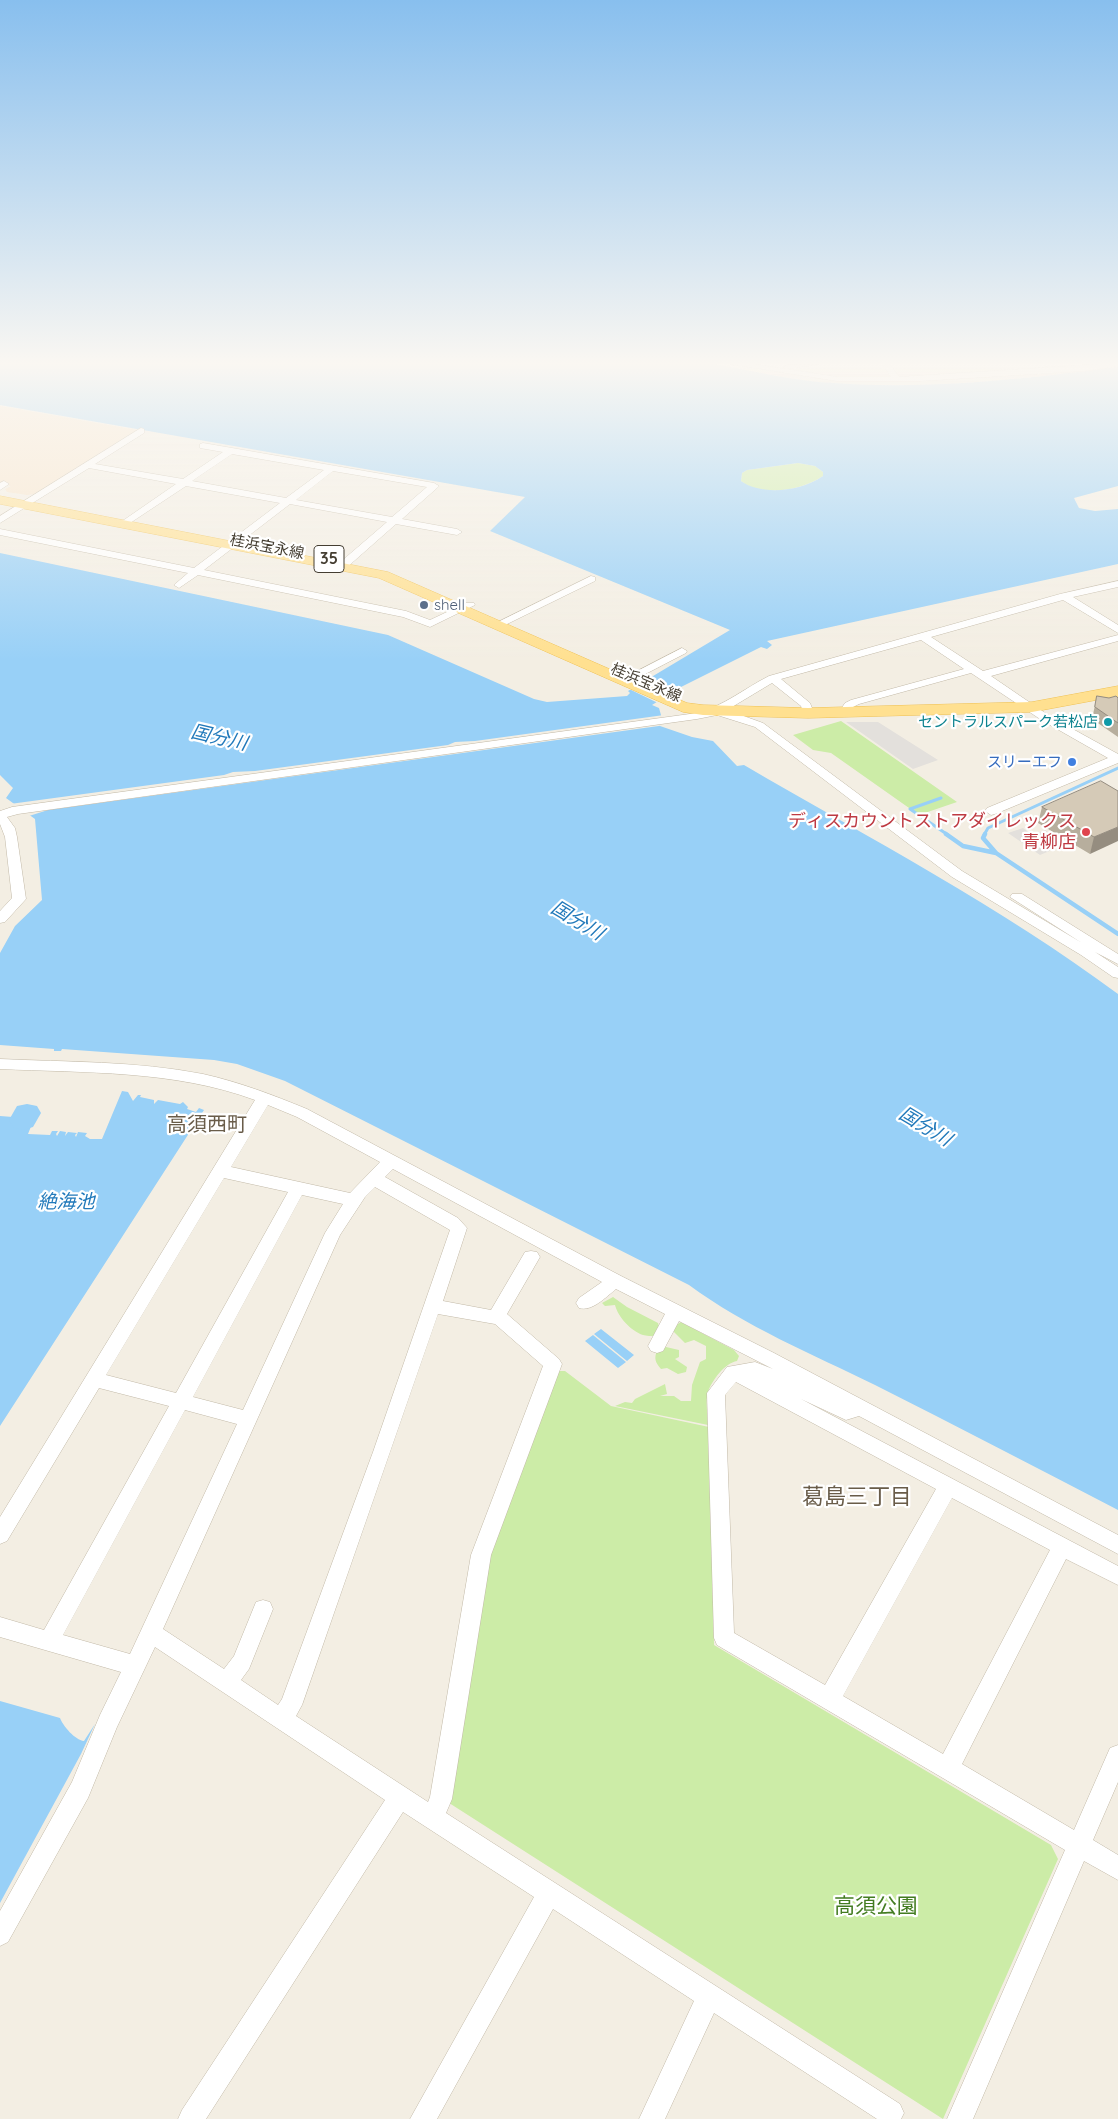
<!DOCTYPE html>
<meta charset="utf-8">
<style>
body{margin:0}
canvas{display:block;background:#f3eee3}
</style>
<canvas width="1118" height="2119"></canvas>
<script>
const c = document.querySelector('canvas').getContext('2d');
c.lineJoin = 'round';
function fillPath(path, color) { c.fillStyle = color; c.fill(path, 'evenodd'); }
function trace(path, color, width, dash) { c.strokeStyle = color; c.lineWidth = width; c.lineCap = dash ? 'butt' : 'round'; c.setLineDash(dash || []); c.stroke(path); }
function write(font, color, halo, rows, align = 'center') {
  c.font = font + ' Quicksand,"Noto Sans JP",sans-serif'; c.lineWidth = 4.5; c.setLineDash([]); c.textBaseline = 'middle'; c.strokeStyle = halo; c.fillStyle = color; for (const [text, x, y, turn = 0] of rows) {
    c.save(); c.translate(x, y); c.rotate((+turn || 0) * Math.PI / 180); c.textAlign = isNaN(turn) ? turn : align; if (halo) c.strokeText(text, 0, 0); c.fillText(text, 0, 0); c.restore();
  }
}
const commercial = new Path2D(`
 M0,406L137,430L36,494L27,495L7,492L5,489L11,486L0,484Z`);
const green = new Path2D(`
 M798,463L815,466L823,472V476C803,490 761,498 741,481L742,473L747,470Z
 M841,721L957,802L919,815L831,753L813,750L793,735Z
 M613,1297L627,1307L658,1323L660,1330L656,1336C652,1336 646,1336 643,1335C631,1331 618,1317 615,1305L605,1306L602,1303Z
 M681,1322L734,1350L739,1356L737,1361C725,1363 712,1380 708,1392C705,1401 708,1415 708,1425L615,1406L625,1402L632,1403L635,1399L665,1384L667,1394L660,1396H674L681,1401H691L692,1385L700,1362L706,1359V1346L694,1340L685,1343L674,1332L673,1327Z
 M666,1347L679,1350V1357L675,1359L687,1367L686,1372L678,1374L667,1368L661,1369C655,1362 654,1359 657,1350Z
 M556,1371H565L611,1406L709,1427L714,1645L1051,1845L1058,1859L943,2119L446,1801L489,1554Z`);
const parking = new Path2D(`
 M846,722H878L938,760L913,769Z
 M1023,828L1032,835L1045,830L1066,844L1040,855L1008,833Z`);
const water = new Path2D(`
 M0,364H714C754,371 794,381 834,383C928,390 1024,379 1118,367V486L1074,498L1079,508L1095,511L1118,509V564L767,641L772,645L767,649L761,647L681,687L677,686L673,688L676,690L652,705L659,708L661,715L660,726L692,737L713,741L737,766L744,765C869,838 1001,907 1118,994V1510C1037,1468 957,1426 875,1385C812,1354 746,1327 689,1285L285,1081L237,1064L214,1060L62,1049L61,1051H54V1049L0,1045V953L15,926L42,900L35,819L6,798L13,788L0,775V553L388,635L534,699L547,702L627,696L630,693L628,691L730,630L490,531L525,497L0,405ZM798,463L815,466L823,472V476C797,494 758,494 741,481L742,473L747,470Z
 M122,1091L128,1092L133,1101L138,1095H141L140,1097L154,1100V1104L158,1100L180,1104L183,1102L188,1107L187,1109L196,1112L199,1108L204,1110L0,1426V1116L13,1117L15,1123L32,1124L28,1134L50,1135L52,1131H58L56,1134L57,1136L60,1131L66,1132L65,1136L68,1132L77,1133L75,1135L76,1137L78,1132L87,1133L85,1136L90,1139H102Z
 M601,1329L634,1355L627,1361L594,1334Z
 M593,1335L626,1362L618,1368L585,1341Z
 M0,1701L60,1718C63,1726 75,1740 84,1741L95,1724L81,1754L0,1903Z`);
const pier = new Path2D(`
 M647,678L677,691L658,703L629,689Z
 M664,715L662,724L666,725L48,810L29,816L10,804L224,775L233,772L255,771L448,745L455,742L475,741Z`);
const streamFar1 = new Path2D(`
 M941,798L910,809L948,835
 M984,835L988,828L1118,768`);
const stream = new Path2D(`
 M946,834L963,846L996,853
 M985,834L983,838L996,853L1118,934`);
const river = new Path2D(`
 M27,1104L37,1106L41,1113L33,1127L23,1130L13,1127L9,1120L17,1106Z`);
const minor = new Path2D(`
 M730,364H754L786,369L783,367L787,365L819,364L787,369L837,377H891L882,364H890L899,377L1099,364H1118V366L1085,371L919,381H837Z
 M141,428L144,429V433L95,464L183,479L223,452L200,448V444L203,443L434,483L439,486L437,488L402,519L457,529L462,532L457,535L396,524L345,569H337V565L387,522L290,504L204,570L406,611L430,620L466,603H474L475,605L430,627L403,617L198,575L179,588L174,585L188,573L0,535V529L194,568L280,503L186,486L124,527L121,526V522L176,484L89,468L0,523V516ZM232,454L324,470L286,498L192,481ZM333,471L427,487L392,517L296,500Z
 M4,481L9,484L0,490V483Z
 M591,576L595,577V581L501,627L497,628L492,625Z
 M1118,581V587L1073,597L1118,625V633L1063,600L931,637L983,671L1118,635V641L991,676L1051,717L1118,754V763L995,814L991,815L985,811L987,808L1108,758L1043,721L971,673L859,704L853,707L849,714H841L839,712L845,703L851,700L964,669L921,640L781,679L810,703L814,713L812,715H804L801,706L772,683L727,710L763,723L962,871L1082,943L1010,897L1012,894H1022L1118,954V964L1095,952L1118,967V978L1113,977L1081,955L952,877L755,727L717,715L697,719L18,814L7,817L15,828L17,837L26,899L5,922L0,923V911L12,898L5,837L0,824V811L12,807L697,713C724,706 745,688 769,676L1060,594Z
 M682,648L687,651L686,653L628,683L624,684L618,681Z
 M0,1059C67,1062 136,1061 203,1074C239,1082 273,1095 307,1109L621,1276L774,1353L1118,1535V1554L859,1416L846,1420L801,1399L1118,1566V1585L1066,1559L962,1764L1074,1830L1110,1748L1118,1745V1782L1093,1840L1118,1855V1880L1084,1861L973,2119H947L1065,1850L717,1645L714,1638L707,1393L727,1367L755,1362L773,1369L679,1321L663,1351L657,1353L651,1351L648,1346L665,1314L616,1289C606,1297 592,1312 579,1308L576,1303L579,1298L602,1282L393,1169L385,1177L458,1218L467,1228L443,1301L491,1310L525,1252L531,1251L537,1252L540,1257L507,1314L559,1359L562,1364L491,1555L452,1799L446,1813L900,2104L904,2113L901,2119H877L714,2013L665,2119H639L694,2001L553,1909L437,2119H410L534,1897L403,1812L206,2119H178L182,2110L385,1800L155,1647L117,1727L88,1798L8,1942L0,1946V1911L72,1782L100,1715L121,1672L0,1637V1617L44,1630L169,1406L99,1388L7,1541L0,1544V1517L255,1100C174,1070 85,1073 0,1069ZM268,1105L297,1117L380,1162L350,1193L231,1167ZM224,1178L288,1192L176,1393L106,1375ZM375,1187L450,1230L373,1452L282,1699L278,1705L241,1680L249,1669L273,1609L270,1602L263,1600L256,1602L234,1656L224,1669L163,1629L340,1235L365,1197ZM302,1195L343,1204L325,1233L243,1410L193,1397ZM438,1314L495,1324L543,1366L471,1555L430,1797L428,1802L296,1716L302,1705ZM736,1382L936,1489L825,1685L734,1633L725,1395ZM185,1410L237,1424L130,1654L63,1635ZM952,1498L1050,1550L943,1754L843,1696Z`);
const major = new Path2D(`
 M0,496L388,572L687,703L703,705L808,708L1032,702L1118,686V696L1032,712L808,718L703,715L683,712L379,578L0,504Z`);
const wall = new Path2D(`
 M1097,696L1109,698H1118V737L1092,719Z
 M1118,791L1090,854L1038,823L1042,807Z`);
const shadedWall = new Path2D(`
 M1118,827V841L1090,854L1094,837Z`);
const building = new Path2D(`
 M1097,696L1109,698L1116,696L1118,698V723L1095,707Z
 M1101,781L1118,791V827L1094,837L1042,807Z`);
const markers = [
 [424,605,5,"#5c6f8a"],
 [1108,722,5,"#0f9aa8"],
 [1072,762,5,"#3f7fe0"],
 [1086,832,5,"#e0444e"]
];
const farStreetnames = [
 ["桂浜宝永線",267,547,11],
 ["桂浜宝永線",646,683,23]
];
const farServicenames = [
 ["shell",434,605]
];
const farCulturenames = [
 ["セントラルスパーク若松店",1098,722]
];
const farShopnames = [
 ["スリーエフ",1062,762]
];
const shields = [
 [329,559,30]
];
const shieldNames = [
 ["35",329,559]
];
const healthNames = [
 ["ディスカウントストアダイレックス",1076,822],
 ["青柳店",1076,843]
];
const waterNames = [
 ["国分川",219,738,13],
 ["国分川",577,921,31],
 ["国分川",925,1127,31],
 ["絶海池",66,1202]
];
const quarterNames = [
 ["高須西町",207,1125]
];
const nearParknames = [
 ["高須公園",876,1907]
];
const nearNeighbourhoodnames = [
 ["葛島三丁目",857,1497]
];
fillPath(commercial, '#f8e5cb');
fillPath(green, '#cceca7');
fillPath(parking, '#e3e0dc');
fillPath(water, '#98d0f7');
fillPath(pier, '#f3eee3');
trace(streamFar1, '#98d0f7', 3);
trace(stream, '#98d0f7', 4.5);
fillPath(river, '#98d0f7');
trace(minor, '#c2b9a7', 1);
trace(major, '#efc155', 1);
fillPath(minor, '#fff');
fillPath(major, '#ffe090');
fillPath(wall, '#b7ae9d');
fillPath(shadedWall, '#958d80');
fillPath(building, '#d5cab7');
trace(building, '#958d80', 1);
const sky = c.createLinearGradient(0, 0, 0, 661);
sky.addColorStop(0, '#88bfee');
sky.addColorStop(0.55, '#faf7f2');
sky.addColorStop(1, '#faf7f200');
c.fillStyle = sky;
c.fillRect(0, 0, 1118, 661);
for (const [x, y, r, color] of markers) { const dot = new Path2D(); dot.arc(x, y, r, 0, 2 * Math.PI); c.fillStyle = color; c.fill(dot); trace(dot, '#fff', 2); }
write('15px', '#453e32', '#fff', farStreetnames);
write('15px', '#4e5e75', '#fff', farServicenames, 'left');
write('15px', '#0d838f', '#fff', farCulturenames, 'right');
write('15px', '#366cbe', '#fff', farShopnames, 'right');
for (const [x, y, w] of shields) { const box = new Path2D(); box.roundRect(x - w / 2, y - 13.5, w, 27, 4); c.fillStyle = '#fff'; c.fill(box); trace(box, '#453e32', 1); }
write('bold 16px', '#453e32', null, shieldNames);
write('18px', '#be3a42', '#fff', healthNames, 'right');
write('italic 19px', '#227abb', '#fff', waterNames);
write('20px', '#695c49', '#fff', quarterNames);
write('21px', '#437c21', '#fff', nearParknames);
write('22px', '#695c49', '#fff', nearNeighbourhoodnames);
</script>
